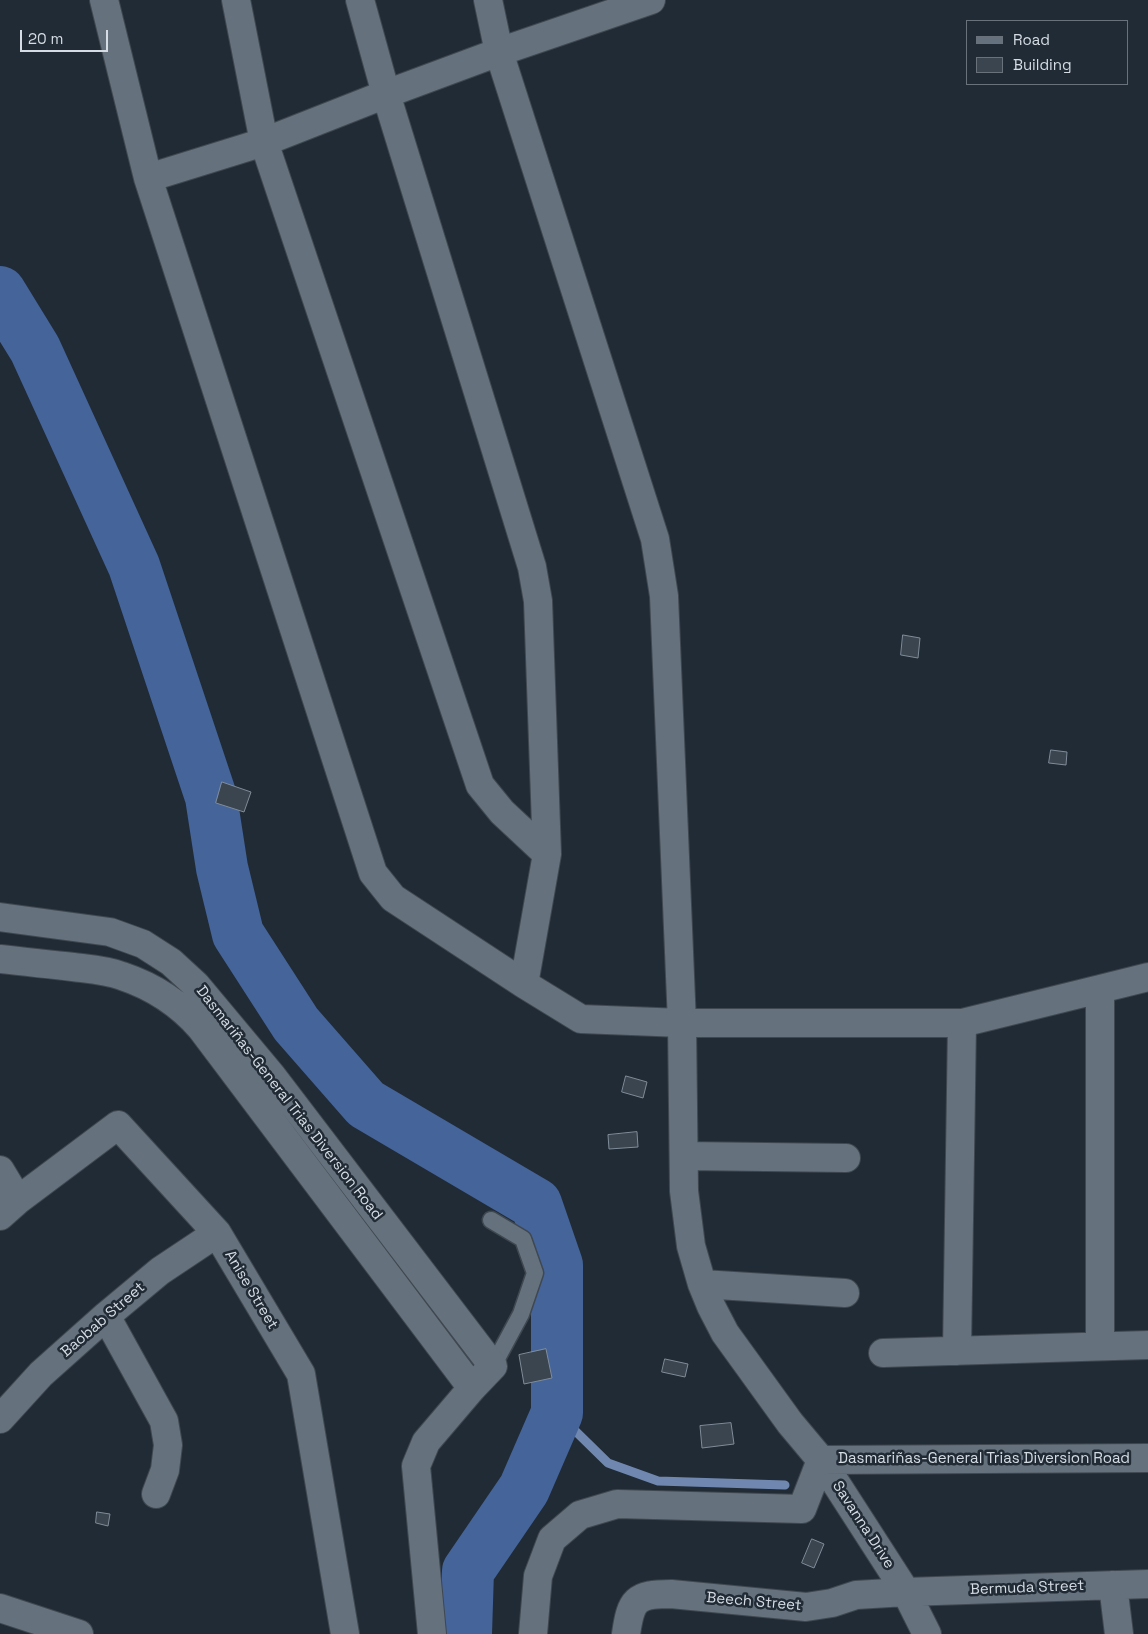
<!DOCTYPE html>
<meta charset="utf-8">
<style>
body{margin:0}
#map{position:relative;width:1148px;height:1634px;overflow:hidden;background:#212b36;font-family:"Space Grotesk",sans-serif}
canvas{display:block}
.legend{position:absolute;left:966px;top:20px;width:162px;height:65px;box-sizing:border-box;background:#212b36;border:1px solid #69727b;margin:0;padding:6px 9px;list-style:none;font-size:15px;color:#d5dce3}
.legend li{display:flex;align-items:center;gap:10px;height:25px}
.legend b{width:25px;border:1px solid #69727b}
.scale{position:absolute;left:20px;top:30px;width:88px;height:22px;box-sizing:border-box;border:2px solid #d5dce3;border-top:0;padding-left:6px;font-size:15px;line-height:18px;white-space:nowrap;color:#d5dce3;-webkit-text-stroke:4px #212b36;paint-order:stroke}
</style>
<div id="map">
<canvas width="1148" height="1634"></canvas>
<ul class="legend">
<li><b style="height:6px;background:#65717d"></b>Road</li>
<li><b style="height:14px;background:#3a4550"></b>Building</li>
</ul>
<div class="scale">20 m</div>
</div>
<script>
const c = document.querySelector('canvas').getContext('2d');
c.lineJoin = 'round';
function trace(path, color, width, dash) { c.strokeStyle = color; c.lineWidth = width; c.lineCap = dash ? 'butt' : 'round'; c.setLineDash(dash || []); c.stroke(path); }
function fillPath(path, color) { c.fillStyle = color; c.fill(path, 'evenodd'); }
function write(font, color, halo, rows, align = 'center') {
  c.font = font + ' "Space Grotesk",sans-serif'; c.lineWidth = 5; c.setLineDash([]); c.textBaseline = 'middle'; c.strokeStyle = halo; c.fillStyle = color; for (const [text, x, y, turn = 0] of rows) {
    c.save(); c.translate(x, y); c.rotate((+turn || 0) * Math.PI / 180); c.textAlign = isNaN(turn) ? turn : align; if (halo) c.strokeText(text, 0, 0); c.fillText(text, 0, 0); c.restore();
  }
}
const stream = new Path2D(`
 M557,1413L608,1463L658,1481L785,1485`);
const river = new Path2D(`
 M0,292L35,349L134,566L211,797L222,868L238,934L296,1024L366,1104L536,1204L557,1265V1413L524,1489L468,1571L466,1634`);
const building = new Path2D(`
 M903,635L920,638L918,658L901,655Z
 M1051,750L1067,752L1066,765L1049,763Z
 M222,782L251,792L244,812L216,803Z
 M626,1076L647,1082L643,1098L622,1092Z
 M637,1132L638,1147L609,1149L608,1135Z
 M546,1349L552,1378L524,1384L519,1355Z
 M665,1359L688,1364L685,1377L662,1372Z
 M731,1423L734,1444L702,1448L700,1426Z
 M97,1512L110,1514L108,1526L96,1523Z
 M812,1539L824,1544L814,1568L802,1563Z`);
const service = new Path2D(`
 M491,1220L523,1239L535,1273L521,1314L493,1366`);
const minor = new Path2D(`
 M104,0L148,178L373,873L393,898L524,984L581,1019L682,1023L664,596L655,539L499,52L386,94L532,567L538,601L547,854
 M236,0L264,142L480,785L502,812L547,854L524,984
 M488,0L499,52L651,0
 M148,178L264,142L386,94L360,0
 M0,917L110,932L143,944L171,962L196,985L272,1076L493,1366L472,1388L426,1442L416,1466L432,1634
 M0,959C24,962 48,964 73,967C89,969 106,970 122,976C152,986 180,1004 201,1028L472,1388
 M684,1156L846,1158
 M0,1170L18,1200
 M0,1216L18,1200L118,1125L217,1233L301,1374L345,1634
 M702,1284L845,1293
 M106,1316L164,1421L168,1445L165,1470L156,1494
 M1100,1346V989L1148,977
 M957,1351L962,1023L1100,989
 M883,1353L1148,1345
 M0,1419L41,1374L106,1316L160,1271L217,1233
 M1113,1585L1119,1634
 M0,1608L79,1634
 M533,1634L538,1576L552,1539L580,1515L617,1504L802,1509L821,1460L1148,1458
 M626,1634C631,1600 635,1594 671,1594L806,1607L832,1603L856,1595L906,1592L1148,1584
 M927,1634L906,1592L821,1460L790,1423L725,1333L711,1306L702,1284L691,1246L684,1191L682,1023H962`);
const streetNames = [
 ["Dasmariñas-General Trias Diversion Road",289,1103,52],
 ["Anise Street",251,1290,59],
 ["Baobab Street",103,1320,-41],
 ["Dasmariñas-General Trias Diversion Road",984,1459],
 ["Savanna Drive",863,1525,57],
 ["Bermuda Street",1027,1588,-2],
 ["Beech Street",754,1602,5]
];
trace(stream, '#7088b0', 9);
trace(river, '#44649a', 52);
fillPath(building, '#3a4550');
trace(building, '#808c99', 1);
trace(service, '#3f4850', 19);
trace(minor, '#3f4850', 30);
trace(service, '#65717d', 16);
trace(minor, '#65717d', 28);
write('15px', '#d5dce3', '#212b36', streetNames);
</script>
